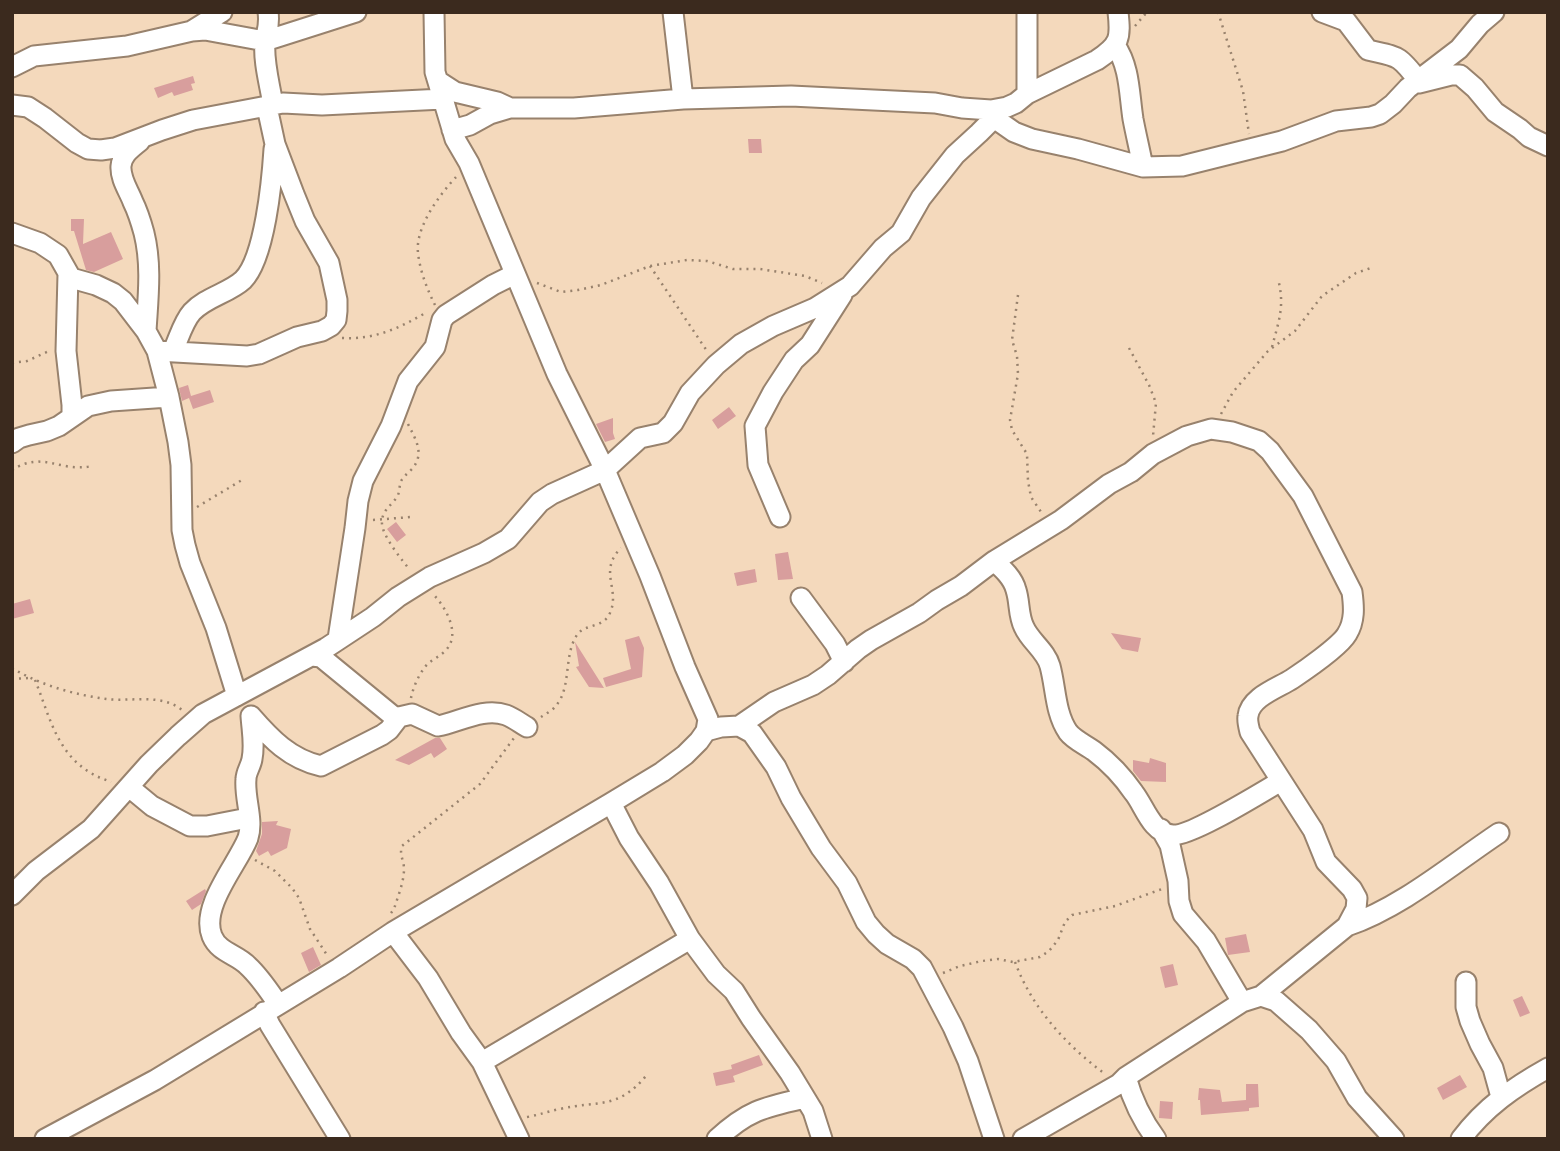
<!DOCTYPE html>
<style>
body{margin:0}
#map{position:relative;width:1560px;height:1151px;overflow:hidden;background:#f4d9bc;font-family:"Architects Daughter",sans-serif}
canvas{display:block}
.frame{position:absolute;inset:0;border:14px solid #3b2a1e;pointer-events:none}
</style>
<div id="map">
<canvas width="1560" height="1151"></canvas>
<div class="frame"></div>
</div>
<script>
const c = document.querySelector('canvas').getContext('2d');
c.lineJoin = 'round';
function fillPath(path, color) { c.fillStyle = color; c.fill(path, 'evenodd'); }
function trace(path, color, width, dash) { c.strokeStyle = color; c.lineWidth = width; c.lineCap = dash ? 'butt' : 'round'; c.setLineDash(dash || []); c.stroke(path); }
const building = new Path2D(`
 M193,76L195,83L191,84L193,90L174,96L172,92L158,98L154,88Z
 M748,139H761L762,153H749Z
 M71,219H84L83,244L111,232L123,259L94,272L86,270L74,231H71Z
 M188,385L191,396L210,390L214,402L193,409L189,398L182,401L179,388Z
 M729,407L736,416L718,429L712,420Z
 M613,418V433L615,439L605,442L596,424Z
 M396,522L406,535L397,542L387,529Z
 M788,552L793,579L778,580L775,554Z
 M755,569L757,582L737,586L734,573Z
 M30,599L34,613L12,619V604Z
 M1111,633L1141,638L1138,652L1122,649Z
 M639,636L644,648L642,677L606,687L603,678L631,669L625,640Z
 M575,642L604,688L589,687L576,667L579,666Z
 M435,738H440L447,749L434,758L431,753L409,765L395,760Z
 M1150,758L1166,763V782L1141,781L1133,771V760L1149,763Z
 M278,821L276,825L291,829L287,848L271,856L268,851L259,856L256,851L262,834V822Z
 M205,889L206,891L201,904L192,910L186,901Z
 M1246,934L1250,952L1228,955L1225,938Z
 M313,947L321,965L309,972L301,953Z
 M1173,964L1178,985L1165,988L1160,967Z
 M1522,996L1530,1013L1520,1017L1513,1000Z
 M759,1055L763,1065L733,1076L735,1082L716,1086L713,1073L732,1069L731,1065Z
 M1460,1075L1467,1087L1443,1100L1437,1088Z
 M1246,1084H1258L1259,1107L1249,1108V1111L1201,1115L1200,1100H1198L1199,1088L1220,1090L1222,1102L1246,1100Z
 M1160,1101L1173,1102L1172,1119L1159,1118Z`);
const path = new Path2D(`
 M1218,12L1243,91L1249,134
 M1135,26L1147,12
 M650,266L707,351
 M537,283L561,292L578,290L601,285L650,266L687,260L707,261L733,269H760L805,276L822,283
 M1018,295L1012,340L1017,356L1018,374L1010,420L1012,430L1027,454L1028,481L1031,497L1041,512
 M435,305C427,289 420,271 418,253C415,227 440,194 457,176
 M342,338C374,340 400,328 427,312
 M1272,347C1279,320 1285,306 1278,279
 M1129,348L1149,385L1156,403L1153,436
 M12,363L27,361L49,351
 M1221,414L1233,392L1268,351L1295,331L1322,296L1356,273L1371,268
 M408,424C416,440 425,454 412,469C408,473 404,476 401,481C399,486 400,492 397,497C391,506 381,511 382,524C383,537 402,560 410,570
 M12,470C43,450 60,473 92,466
 M197,507L242,480
 M373,520L411,517
 M12,668C40,685 75,695 107,699C131,702 161,693 182,710
 M12,679L30,678
 M35,680C49,714 56,753 91,773C97,777 104,779 111,782
 M411,698C413,688 418,676 425,667C430,660 440,657 446,650C461,634 446,608 434,595
 M541,717C547,713 555,709 558,703C571,685 564,654 577,635C584,624 602,628 609,615C622,590 597,572 621,548
 M255,860L275,871L292,888L299,898L310,929L327,955
 M391,913L394,909C398,896 404,882 404,869C404,860 399,855 402,846L480,784L514,738
 M1015,962C1032,1008 1066,1045 1105,1074
 M943,973L960,966L982,961L998,959L1013,962L1040,957L1049,951L1058,940L1065,922L1072,915L1115,906L1162,889
 M527,1117C539,1115 549,1111 560,1109C599,1100 617,1110 646,1076`);
const minor = new Path2D(`
 M268,12C270,25 267,30 265,41C263,62 270,85 273,105
 M673,12L683,99
 M1322,12L1346,21L1368,50C1398,57 1398,54 1418,80
 M193,30L222,12
 M1115,45C1130,67 1129,93 1133,119C1136,135 1140,151 1143,167
 M12,67L34,56L127,46L192,31L205,30L265,41L356,12
 M438,81L455,92L497,102L510,108
 M1419,83L1451,75H1460L1475,88L1495,112L1520,129L1529,137L1548,146
 M1027,94V12
 M12,105L28,107L45,118L77,143L88,149L101,150L115,148L162,130L193,120L283,103L322,105L443,99
 M994,118L1014,132L1032,139L1078,149L1143,167L1182,166L1282,141L1336,121L1371,117L1380,114L1393,104L1408,88L1459,49L1480,24L1494,12
 M452,130L470,125L490,114L510,108H574L683,99L791,96L935,103L962,108L991,110L1007,107L1016,103L1027,94L1097,60C1120,45 1121,38 1118,12
 M140,141C132,148 122,154 121,166C120,179 129,191 133,202C138,212 141,222 144,233C152,265 148,298 146,331
 M12,233L40,243L58,255L71,278L96,285L113,293L123,301L146,331L157,351L169,397L178,442L181,465L182,530L185,545L190,563L216,628L237,696
 M68,274L66,351L72,405V417
 M157,351L247,356L259,354L297,337L322,331L331,326L336,320L337,311V300L329,263L305,221L294,194L275,144L267,107
 M173,351C179,338 183,322 192,312C206,297 229,293 243,280C265,258 272,180 274,149
 M12,443L19,438L29,435L47,431L59,426L88,406L111,401L169,397
 M780,517L758,465L755,426L773,392L794,360L810,345L842,295
 M994,561C1003,569 1013,578 1016,590C1020,602 1018,615 1024,627C1030,641 1046,651 1050,666C1056,688 1055,713 1068,732C1074,740 1086,745 1094,751C1110,763 1123,777 1134,793C1145,807 1151,832 1172,835C1190,837 1262,792 1281,781
 M801,598L835,644L844,662
 M338,639L355,528L358,501L363,481L391,426L408,381L435,347L442,320L446,315L493,285L515,274
 M312,656L321,657L393,716L399,717L412,714L438,726C459,722 484,707 506,715C514,718 520,723 527,727
 M251,716C252,731 255,745 252,759C251,766 246,772 246,779C244,798 254,820 248,838C238,864 200,906 212,936C219,953 237,954 248,966C260,977 269,991 278,1004
 M251,716C271,739 290,759 321,766L382,735L389,730L399,717
 M739,726L774,702L813,685L828,675L858,649L871,640L919,613L937,600L961,586L994,561L1061,520L1109,484L1131,472L1153,454L1187,436L1211,429L1232,432L1259,441L1270,451L1303,496L1352,592C1354,607 1355,621 1347,634C1340,646 1304,671 1292,679C1278,688 1250,697 1248,716C1247,721 1249,728 1250,732L1313,830L1326,862L1352,889L1357,898L1356,909L1347,926L1261,996
 M706,731L721,727L739,726L752,733L776,767L791,798L821,848L847,883L866,922L876,934L887,944L913,959L922,968L953,1027L968,1061L994,1139
 M129,787L152,806L190,826H207L248,818
 M611,803L629,838L659,883L690,939L716,974L734,991L751,1018L790,1073L813,1111L822,1139
 M1161,829L1170,845L1178,881L1179,901L1183,914L1206,941L1242,1002
 M12,895L36,871L91,829L149,764L178,736L203,714L326,648L373,617L398,597L430,577L484,553L508,539L540,502L552,494L605,470L640,438L663,433L673,423L690,393L716,365L741,344L773,326L815,308L850,286L883,248L901,233L921,198L955,155L979,133L994,118L999,110
 M1347,926C1402,907 1451,865 1499,833
 M393,932L428,978L461,1033L482,1062L519,1139
 M1466,982V1007L1470,1021L1480,1044L1493,1068L1501,1097
 M264,1012L270,1025L340,1139
 M482,1062L690,939
 M1126,1077C1132,1099 1142,1120 1156,1139
 M45,1139L155,1080L339,968L393,932L611,803L662,772L685,755L699,741L706,731L708,719L685,667L650,576L605,470L557,374L469,163L455,139L435,72L434,12
 M717,1139C748,1110 765,1107 805,1098
 M1023,1139L1119,1084L1126,1077L1242,1002L1261,996L1276,1001L1309,1030L1336,1061L1357,1098L1394,1139
 M1461,1139C1485,1107 1514,1087 1548,1068`);
fillPath(building, '#d89e9d');
trace(minor, '#98826d', 23);
trace(path, '#98826d', 2.5, [2, 5]);
trace(minor, '#fff', 19);
</script>
